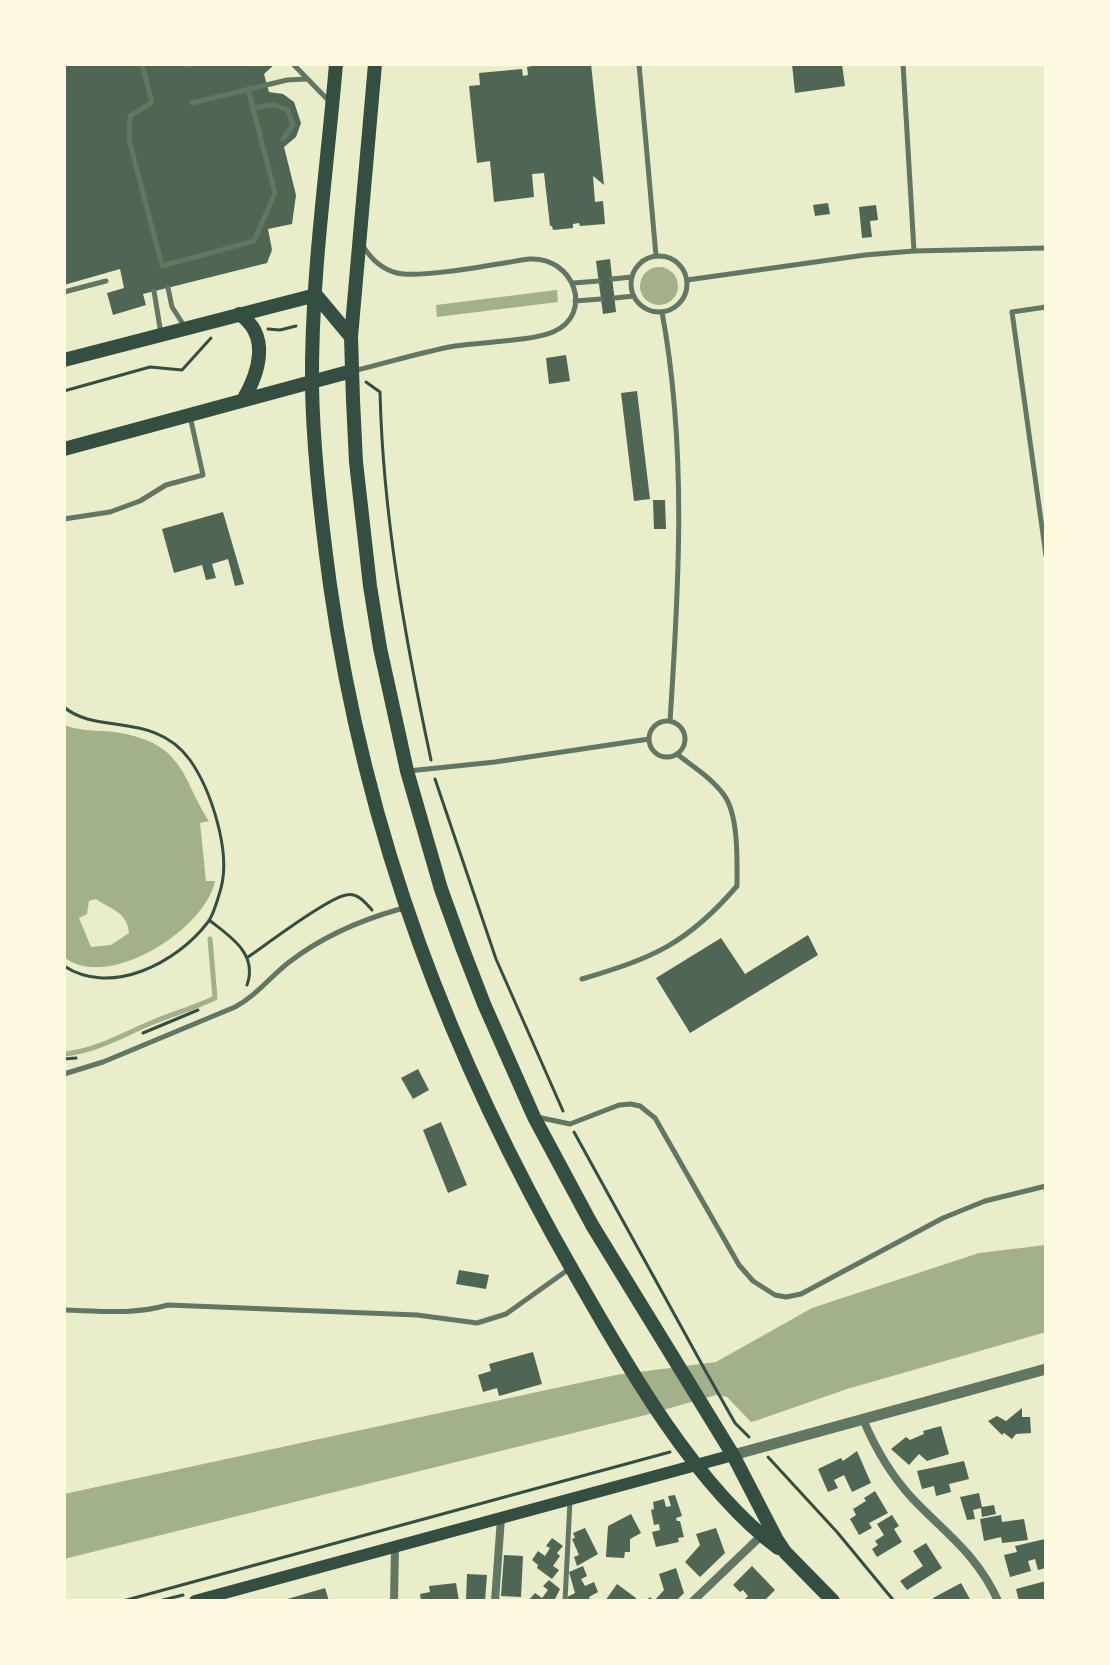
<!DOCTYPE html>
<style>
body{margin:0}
#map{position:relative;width:1110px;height:1665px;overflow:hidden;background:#e9edc9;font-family:Manrope,sans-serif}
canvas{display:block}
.frame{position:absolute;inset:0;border:66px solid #fefae0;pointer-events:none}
</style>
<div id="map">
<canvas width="1110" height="1665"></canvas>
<div class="frame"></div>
</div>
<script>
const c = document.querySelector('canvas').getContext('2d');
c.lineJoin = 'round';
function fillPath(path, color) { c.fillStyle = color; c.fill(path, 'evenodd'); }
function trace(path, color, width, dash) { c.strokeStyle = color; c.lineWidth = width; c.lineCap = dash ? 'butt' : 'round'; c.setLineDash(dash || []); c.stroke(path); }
const water = new Path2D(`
 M640 286a19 19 0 1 1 38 0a19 19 0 1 1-38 0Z
 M557,290L558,302L437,317L436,305Z
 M64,725C84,733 105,729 126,734C185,747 182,779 209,821L200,823L206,881H215C205,930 107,992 64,957ZM96,899C111,910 127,911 129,933L111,945L91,947L79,918L87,914L89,901Z
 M1046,1245V1332L847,1389L755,1421L751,1422L727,1397L716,1395L642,1416L64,1559V1494L616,1375L716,1362L812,1308L979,1253Z`);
const stream = new Path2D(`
 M64,1054C96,1051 122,1035 151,1023C172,1014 194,1008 215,998L210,939`);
const building = new Path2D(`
 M64,64H275L264,74L269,92L283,94L294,102L301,123L296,137L284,147L296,195L292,224L268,229L272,250L267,263L143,294L146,305L113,315L107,293L124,288L120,269L64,285Z
 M532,64H591L604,185L593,176L595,202L603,201L605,224L580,226L579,223L573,224V228L553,230L552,226H550L544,173L532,174L534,197L494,202L490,161L477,163L469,86L480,85L479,73L522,69L523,76L528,75L527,67L532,66Z
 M792,64H842L845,86L795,93Z
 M828,203L830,214L815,216L813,205Z
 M876,205L878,220L870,221L872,237L862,238L859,207Z
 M610,259L616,312L603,314L596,261Z
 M566,355L570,381L549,384L546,358Z
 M637,391L650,499L634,501L621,393Z
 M653,500H665L666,529H654Z
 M223,512L244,584L235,586L228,559L212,564L216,578L206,580L202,565L174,573L162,529Z
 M808,935L818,955L690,1033L656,978L721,938L745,974Z
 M418,1069L429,1090L413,1099L401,1078Z
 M441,1122L467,1185L448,1193L423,1130Z
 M459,1270L489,1275L486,1289L456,1284Z
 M533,1352L542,1384L499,1396L497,1388L483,1392L478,1375L491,1371L489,1364Z
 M1022,1408V1417H1030L1031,1433L1016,1434L1012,1439L1004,1433L1002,1435L988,1421L997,1416L1006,1421Z
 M941,1426L949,1454L927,1461L919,1454L909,1465L891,1449L906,1437L910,1440L924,1434L923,1431Z
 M857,1451L871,1483L852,1492L844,1475L834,1480L838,1488L828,1492L818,1469L841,1458L843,1461Z
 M964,1461L969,1479L949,1484L951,1492L936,1496L934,1486L922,1489L917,1471Z
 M875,1491L888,1513L869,1523L872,1528L859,1535L850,1519L856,1515L853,1509L866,1501L864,1498Z
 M979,1493L982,1507L994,1505L996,1514L982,1517L981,1508L973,1510L975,1519L967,1520L960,1497Z
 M675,1495L682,1516L676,1518L677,1521H680L684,1537L678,1538L679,1542L656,1547L652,1532L660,1530L659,1524L654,1525L651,1510L654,1509L653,1502L664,1499L666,1507L671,1506L668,1496Z
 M631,1514L641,1533L630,1539V1552H625L624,1558L606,1557L608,1526Z
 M892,1515L899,1526L894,1529L902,1542L877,1557L872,1549L878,1545L875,1541L884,1535L877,1524Z
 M1001,1515L1002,1522L1024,1519L1028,1540L1002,1543L1001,1537L984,1541L980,1519Z
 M585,1528L598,1554L577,1566L574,1557L579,1555L572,1539L575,1538L573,1533Z
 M716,1528L725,1553L700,1577L685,1562L700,1545L696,1534Z
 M552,1538L563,1546L557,1553L560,1556L553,1566L559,1570L552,1579L537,1568L538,1565L532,1560L538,1551L545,1556L550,1548L546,1546Z
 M1045,1539L1046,1568L1038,1570L1035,1559L1028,1561L1031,1571L1010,1577L1004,1555L1017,1552L1015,1546Z
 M926,1543L942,1568L907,1590L900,1581L923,1566L913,1551Z
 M504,1555L523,1556L521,1597L501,1596Z
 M583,1566L587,1576L581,1579L585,1586L594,1582L598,1592L589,1597L590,1600L588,1601H569L567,1597L575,1593L569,1572Z
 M752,1566L775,1590L764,1601H743L748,1596L743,1590L740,1592L733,1585Z
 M676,1568L684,1593L676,1601H646L650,1597L654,1601L664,1590L659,1574Z
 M467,1574L487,1575L485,1601H466Z
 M549,1580L560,1589L554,1601H528L535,1593L542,1598L548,1590L543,1586Z
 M1046,1581V1601H1019L1016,1589Z
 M456,1583L459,1601H421L420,1594L430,1592L429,1586Z
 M961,1583L971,1601H934L933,1598Z
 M617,1584L636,1598V1601H605Z
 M325,1588L329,1601H284V1600Z`);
const path = new Path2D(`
 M268,329L280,330L296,326
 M366,382L380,392C383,516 405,638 431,760
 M64,391L150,367L182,370L211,338
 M64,707C96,735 155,711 190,760C211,790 231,851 221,888C218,898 214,914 208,922C177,963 111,997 64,966
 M435,779L496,959L563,1111
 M209,920C231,937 258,954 247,985
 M248,957C267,944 328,898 346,895C357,892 365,902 372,910
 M143,1033L198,1010
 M64,1059L76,1058
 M574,1132L705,1370L735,1423L749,1437
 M768,1457L837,1532L894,1601
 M123,1601L670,1452
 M159,1601L183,1595`);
const service = new Path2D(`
 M142,64L152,102L130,116L129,139L162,266L254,241L275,193L248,89
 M251,64H263
 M293,64L329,101
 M639,64L656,256
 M903,64L914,251
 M185,65L191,64
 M192,103L287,80L306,79
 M253,108L274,105L288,110L293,125L283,139
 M631 284a28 28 0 1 1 56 0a28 28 0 1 1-56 0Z
 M612,279L632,277
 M687,280L865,255L914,251L1046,248
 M573,283L599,281
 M168,288L172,307L185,327
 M154,291L161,334
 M64,292L106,281
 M614,298L634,296
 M575,301L601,299
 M1046,307L1012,312L1046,556
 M662,312C687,447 679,585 670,721
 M353,371C387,363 421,352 455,346C481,342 532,341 553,332C595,314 574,256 529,259C501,263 420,279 397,273C381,269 371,259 363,246
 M64,519L110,512L140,501L166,485L203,475L190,416
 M649 739a18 18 0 1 1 36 0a18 18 0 1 1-36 0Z
 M408,771L495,762L649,739
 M582,979C653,958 687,944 737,886C737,861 739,816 724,795C712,778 692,766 677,754
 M64,1074L103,1062L235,1007C256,996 269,978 288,963C320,938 361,920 400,909L404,911
 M537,1117L570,1124L619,1105L631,1104L640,1106L655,1118L739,1265L753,1281L775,1295L786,1297L801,1294L943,1218L985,1201L1046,1186
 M64,1310C100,1311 133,1315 168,1305L417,1315L477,1323L506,1314L569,1269
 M565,1601L570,1501`);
const minor = new Path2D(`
 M863,1419C875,1448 890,1474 912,1498C945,1533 977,1554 998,1601
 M394,1601L395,1547
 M495,1601L501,1518
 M693,1601L762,1535`);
const tertiary = new Path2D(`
 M733,1455L1046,1369`);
const secondary = new Path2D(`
 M195,1601L733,1455`);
const primary = new Path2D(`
 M336,64C327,170 311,278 312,385C313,452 321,519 330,585C366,838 450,1058 577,1278C627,1366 696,1487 778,1548
 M375,64L351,337L353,400L356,462L370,586L380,648L407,771L441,889L462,947L484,1004L534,1117L592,1225L733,1455L777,1540L785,1552L833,1601
 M316,295L351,337
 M239,314C271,335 259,373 243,400
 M64,360L316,295
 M64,449L352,371`);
fillPath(water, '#a3b18a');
trace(stream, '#a3b18a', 5);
fillPath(building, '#4f6655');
trace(path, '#344e41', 3);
trace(service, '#617663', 5);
trace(minor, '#617663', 8);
trace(tertiary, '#617663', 11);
trace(secondary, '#344e41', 12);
trace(primary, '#344e41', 14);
</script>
